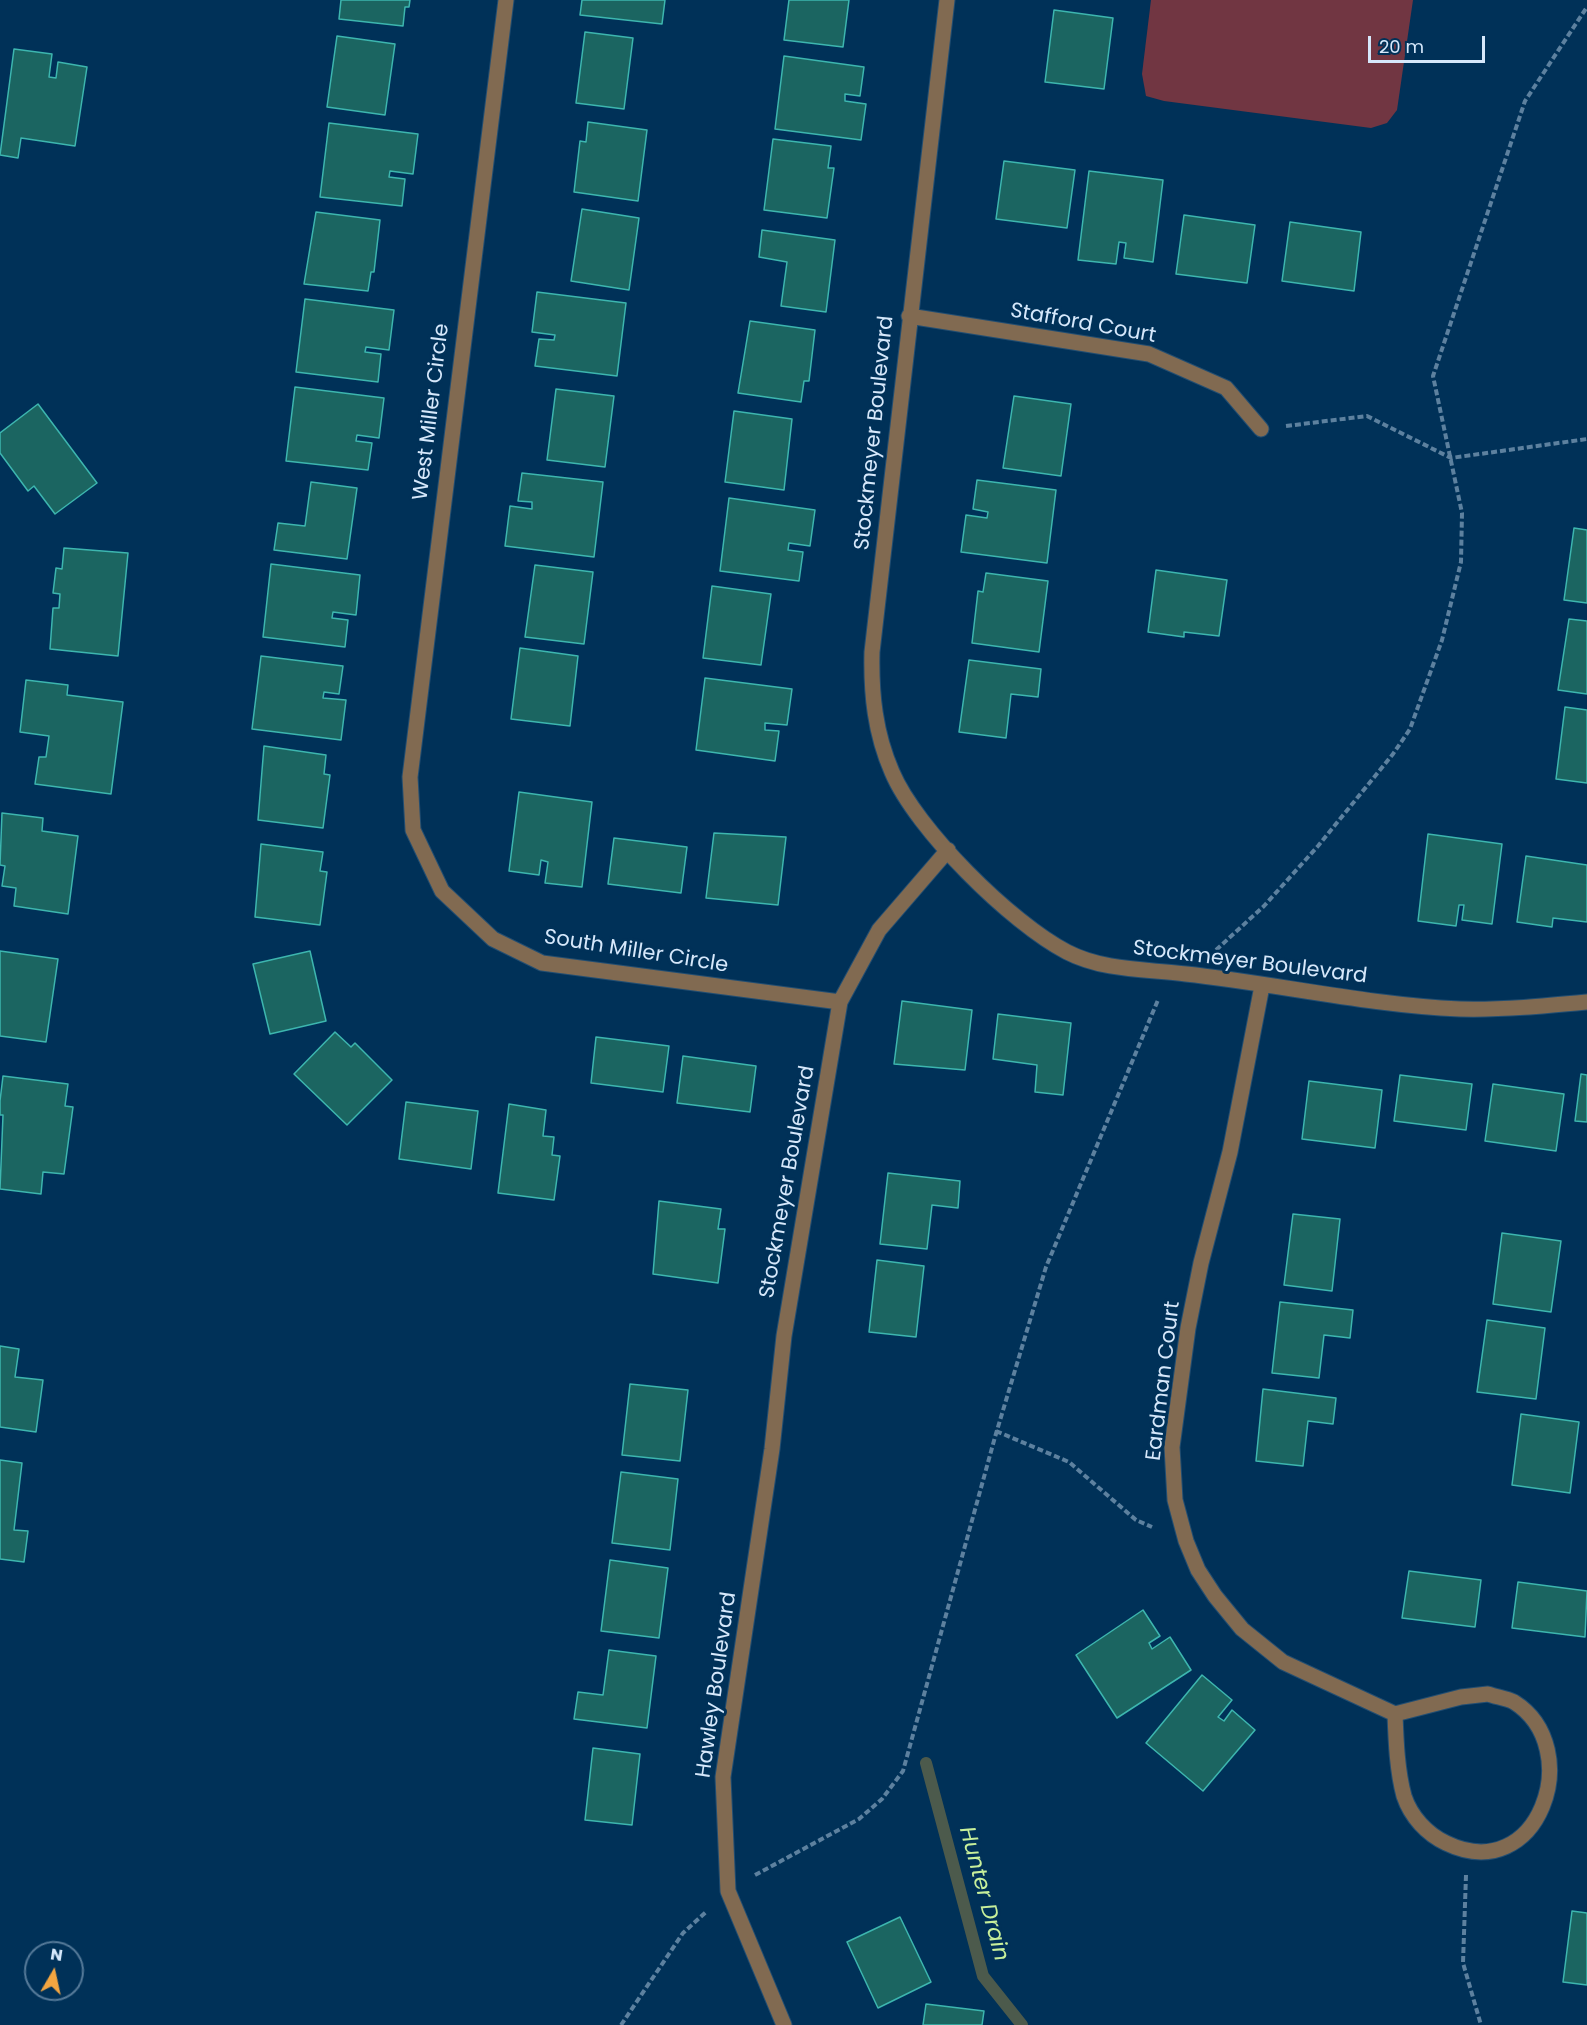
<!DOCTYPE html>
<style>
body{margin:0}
#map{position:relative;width:1587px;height:2025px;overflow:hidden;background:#003158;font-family:Poppins,sans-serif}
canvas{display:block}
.north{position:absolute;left:24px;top:1941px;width:60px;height:60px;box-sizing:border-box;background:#003158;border:2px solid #567a99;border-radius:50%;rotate:9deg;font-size:16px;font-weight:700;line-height:24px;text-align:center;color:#d6e8fb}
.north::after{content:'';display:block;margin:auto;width:21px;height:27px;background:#f2a541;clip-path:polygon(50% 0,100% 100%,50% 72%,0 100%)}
.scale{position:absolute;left:1368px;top:36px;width:117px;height:27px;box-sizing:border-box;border:3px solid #d6e8fb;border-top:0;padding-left:8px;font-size:18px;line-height:21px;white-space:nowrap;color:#d6e8fb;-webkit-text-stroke:4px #003158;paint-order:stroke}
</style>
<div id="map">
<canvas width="1587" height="2025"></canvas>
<div class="north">N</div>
<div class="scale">20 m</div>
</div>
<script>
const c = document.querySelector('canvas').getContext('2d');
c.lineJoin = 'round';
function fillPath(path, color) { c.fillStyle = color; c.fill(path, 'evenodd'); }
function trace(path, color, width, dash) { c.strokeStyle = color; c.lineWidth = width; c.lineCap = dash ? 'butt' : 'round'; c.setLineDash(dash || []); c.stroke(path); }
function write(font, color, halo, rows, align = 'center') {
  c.font = font + ' Poppins,sans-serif'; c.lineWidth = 6; c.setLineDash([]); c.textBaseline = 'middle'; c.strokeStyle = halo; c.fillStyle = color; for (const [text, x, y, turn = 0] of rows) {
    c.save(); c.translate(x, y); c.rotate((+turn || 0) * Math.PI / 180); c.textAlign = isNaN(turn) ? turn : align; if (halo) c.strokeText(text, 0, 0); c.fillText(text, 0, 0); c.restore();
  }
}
const green = new Path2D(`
 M1151,0H1413L1397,110L1387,123L1371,128L1164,101L1146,96L1142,74Z`);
const stream = new Path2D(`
 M926,1763L983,1976L1022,2025`);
const building = new Path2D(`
 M341,0H410L409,7H405L403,26L339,19Z
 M582,0H665L662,24L580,15Z
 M789,0H849L843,47L784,40Z
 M1054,10L1113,18L1104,89L1045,82Z
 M585,32L633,38L624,109L576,103Z
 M337,36L395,44L385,115L327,107Z
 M14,49L52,54L49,77L56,78L58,62L87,67L75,146L21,138L18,158L0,155Z
 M784,56L864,67L860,96L845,94V101L866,104L861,140L775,129Z
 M588,122L647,130L638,201L574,192L580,141L586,142Z
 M329,123L418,134L413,174L390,171L389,177L405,179L402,206L320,197Z
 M773,139L831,146L828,168H834L827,218L764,210Z
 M1004,161L1075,170L1067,228L996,219Z
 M1089,171L1163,180L1153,262L1124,258L1126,243L1119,242L1116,264L1078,260Z
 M582,209L639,218L629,290L571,281Z
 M316,212L380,220L374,272H371L368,291L304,284Z
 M1184,215L1255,225L1247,283L1176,274Z
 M1290,222L1361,232L1354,291L1282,281Z
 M762,230L835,240L826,312L781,306L787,262L759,257Z
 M537,292L626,303L617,376L535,366L539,339L554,340L555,335L532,332Z
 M305,299L394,310L389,350L366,347L365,352L381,354L378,382L296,372Z
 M750,321L815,330L809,381H804L801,402L738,393Z
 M295,387L384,398L379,438L357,435L356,441L372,443L368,470L286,461Z
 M556,389L614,396L605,467L547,460Z
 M1014,396L1071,404L1061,476L1003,468Z
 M38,404L97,483L55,514L34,486L28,491L0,453V433Z
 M734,411L792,419L784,490L725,482Z
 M522,473L603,482L594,557L505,546L510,506L532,509V502L518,501Z
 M977,480L1056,490L1047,563L961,552L966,515L987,518L988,512L973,509Z
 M311,482L357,488L347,559L274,550L278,523L305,526Z
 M729,498L815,510L810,546L789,543L788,550L803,552L799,581L720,571Z
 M1574,528L1587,530V603L1564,600Z
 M64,548L128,553L118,656L50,649L53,608H59L60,594L53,593L56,568L62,569Z
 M271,564L360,575L356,615L333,612L332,618L348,620L345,647L263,637Z
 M535,565L593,572L584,644L525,637Z
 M1156,570L1227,580L1219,636L1184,632V637L1148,632Z
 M986,573L1048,581L1039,652L972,643L978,591L983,592Z
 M712,586L771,594L761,665L703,658Z
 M1569,619L1587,621V694L1558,690Z
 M520,648L578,656L570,726L511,719Z
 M261,656L343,666L339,694L324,692L323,698L346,700L341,740L252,729Z
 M969,660L1041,669L1038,697L1011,694L1006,738L959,732Z
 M705,678L792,689L787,725L765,723V730L779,731L775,761L696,750Z
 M26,680L68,685L67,695L123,702L111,794L35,784L39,757H46L49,736L20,732Z
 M1565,707L1587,710V783L1556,779Z
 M264,746L326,755L324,774L330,775L323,828L258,820Z
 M519,792L592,802L582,887L545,883L548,862L541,860L539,875L509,871Z
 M2,813L43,818L42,831L78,836L68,914L14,906L16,888L2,886L5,866L0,865Z
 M714,833L786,837L778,905L706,898Z
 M1428,834L1502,844L1492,924L1462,920L1464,905H1459L1456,926L1418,921Z
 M614,838L687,847L681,893L608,884Z
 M261,844L323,852L320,871L327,872L320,925L255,917Z
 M1526,856L1587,865V922L1553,918L1552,927L1517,922Z
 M0,951L58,959L46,1042L0,1036Z
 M310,951L326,1021L270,1034L253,964Z
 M902,1001L972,1010L965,1070L894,1064Z
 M998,1014L1071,1023L1063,1095L1035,1092L1037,1065L993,1059Z
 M335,1032L351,1047L355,1043L392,1080L347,1125L294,1074Z
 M596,1037L669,1046L663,1092L591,1083Z
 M683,1056L756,1066L750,1112L677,1103Z
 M1581,1074L1587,1075V1122L1575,1121Z
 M1400,1075L1472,1084L1466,1130L1394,1121Z
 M3,1076L68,1084L65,1106L73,1107L64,1174L43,1172L41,1194L0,1189L3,1115H0V1101Z
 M1309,1081L1382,1090L1375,1148L1302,1139Z
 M1493,1084L1564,1094L1556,1151L1485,1141Z
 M406,1102L478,1111L471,1169L399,1159Z
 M509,1104L546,1110L543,1136L554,1137L552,1155L560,1156L554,1200L498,1193Z
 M888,1173L960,1181L958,1208L932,1205L927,1249L880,1244Z
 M659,1201L721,1209L718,1229H725L718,1283L653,1274Z
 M1293,1214L1340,1219L1332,1291L1284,1285Z
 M1502,1233L1561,1241L1551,1312L1493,1304Z
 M877,1260L924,1266L916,1337L869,1332Z
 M1280,1302L1353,1310L1350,1338L1324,1335L1319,1378L1272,1373Z
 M1487,1320L1545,1328L1536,1399L1477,1392Z
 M0,1346L19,1349L15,1377L43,1380L36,1432L0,1427Z
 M630,1384L688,1390L680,1461L622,1455Z
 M1263,1389L1336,1398L1333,1424L1308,1421L1303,1466L1256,1461Z
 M1521,1414L1579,1422L1570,1493L1512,1485Z
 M0,1460L22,1463L14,1530L28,1531L24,1562L0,1559Z
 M621,1472L678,1479L670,1550L612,1543Z
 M610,1560L668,1568L659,1638L601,1631Z
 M1409,1571L1481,1580L1475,1627L1402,1618Z
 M1518,1582L1587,1591L1585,1637L1512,1628Z
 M1143,1610L1160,1636L1149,1643L1152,1649L1170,1637L1191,1670L1117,1718L1076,1655Z
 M609,1650L656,1656L647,1728L574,1719L578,1692L603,1695Z
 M1202,1675L1232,1700L1218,1717L1224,1721L1232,1710L1255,1730L1203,1791L1146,1743Z
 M593,1748L640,1754L632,1825L585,1820Z
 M1572,1911L1587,1913V1985L1563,1982Z
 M900,1917L931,1982L878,2008L847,1942Z
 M926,2004L984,2011L982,2025H923Z`);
const path = new Path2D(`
 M1286,426L1367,416L1451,458L1587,439
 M1216,950L1264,906L1318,846L1393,754L1410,729L1442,640L1461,562L1462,513L1433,376L1525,101L1587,7
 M996,1431L1069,1462L1136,1520L1152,1527
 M755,1875L859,1819L882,1799L903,1771L995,1437L1046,1267L1158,1000
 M1466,1875L1463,1963L1481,2025
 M621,2025L683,1933L706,1912`);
const minor = new Path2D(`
 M506,0L410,777L413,830L442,891L493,939L542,963L840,1002
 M947,0L872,652C871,694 875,733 892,772C916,829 1011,923 1067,952C1104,971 1146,969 1186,974C1278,984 1368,1005 1460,1009C1503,1010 1545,1006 1587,1002
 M909,316L1149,354L1226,388L1261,429
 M1262,986L1230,1152L1201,1263L1188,1328L1172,1447L1175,1500L1186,1541L1198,1570L1215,1596L1242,1629L1283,1662L1395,1714
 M1488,1694C1496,1697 1506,1698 1514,1702C1587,1748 1539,1888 1446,1843C1427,1834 1411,1817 1404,1796C1397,1770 1396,1741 1395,1714L1461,1697Z
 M784,2025L728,1891L723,1777L772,1449L784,1336L840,1002L879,930L948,850`);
const streetNames = [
 ["Stafford Court",1083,324,10],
 ["West Miller Circle",432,412,-83],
 ["Stockmeyer Boulevard",875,433,-84],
 ["South Miller Circle",636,952,9],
 ["Stockmeyer Boulevard",1250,963,7],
 ["Stockmeyer Boulevard",788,1182,-80],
 ["Eardman Court",1164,1381,-83],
 ["Hawley Boulevard",717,1685,-82]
];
const waterNames = [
 ["Hunter Drain",983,1894,75]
];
fillPath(green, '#713642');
trace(stream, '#4c5a4c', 12);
fillPath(building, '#1b6561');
trace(building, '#3db6af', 1.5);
trace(minor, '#224e72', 17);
trace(path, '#5d819f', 4, [6, 3]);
trace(minor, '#816a51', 15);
write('21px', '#d6e8fb', '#003158', streetNames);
write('italic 22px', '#c8f09b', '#003158', waterNames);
</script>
